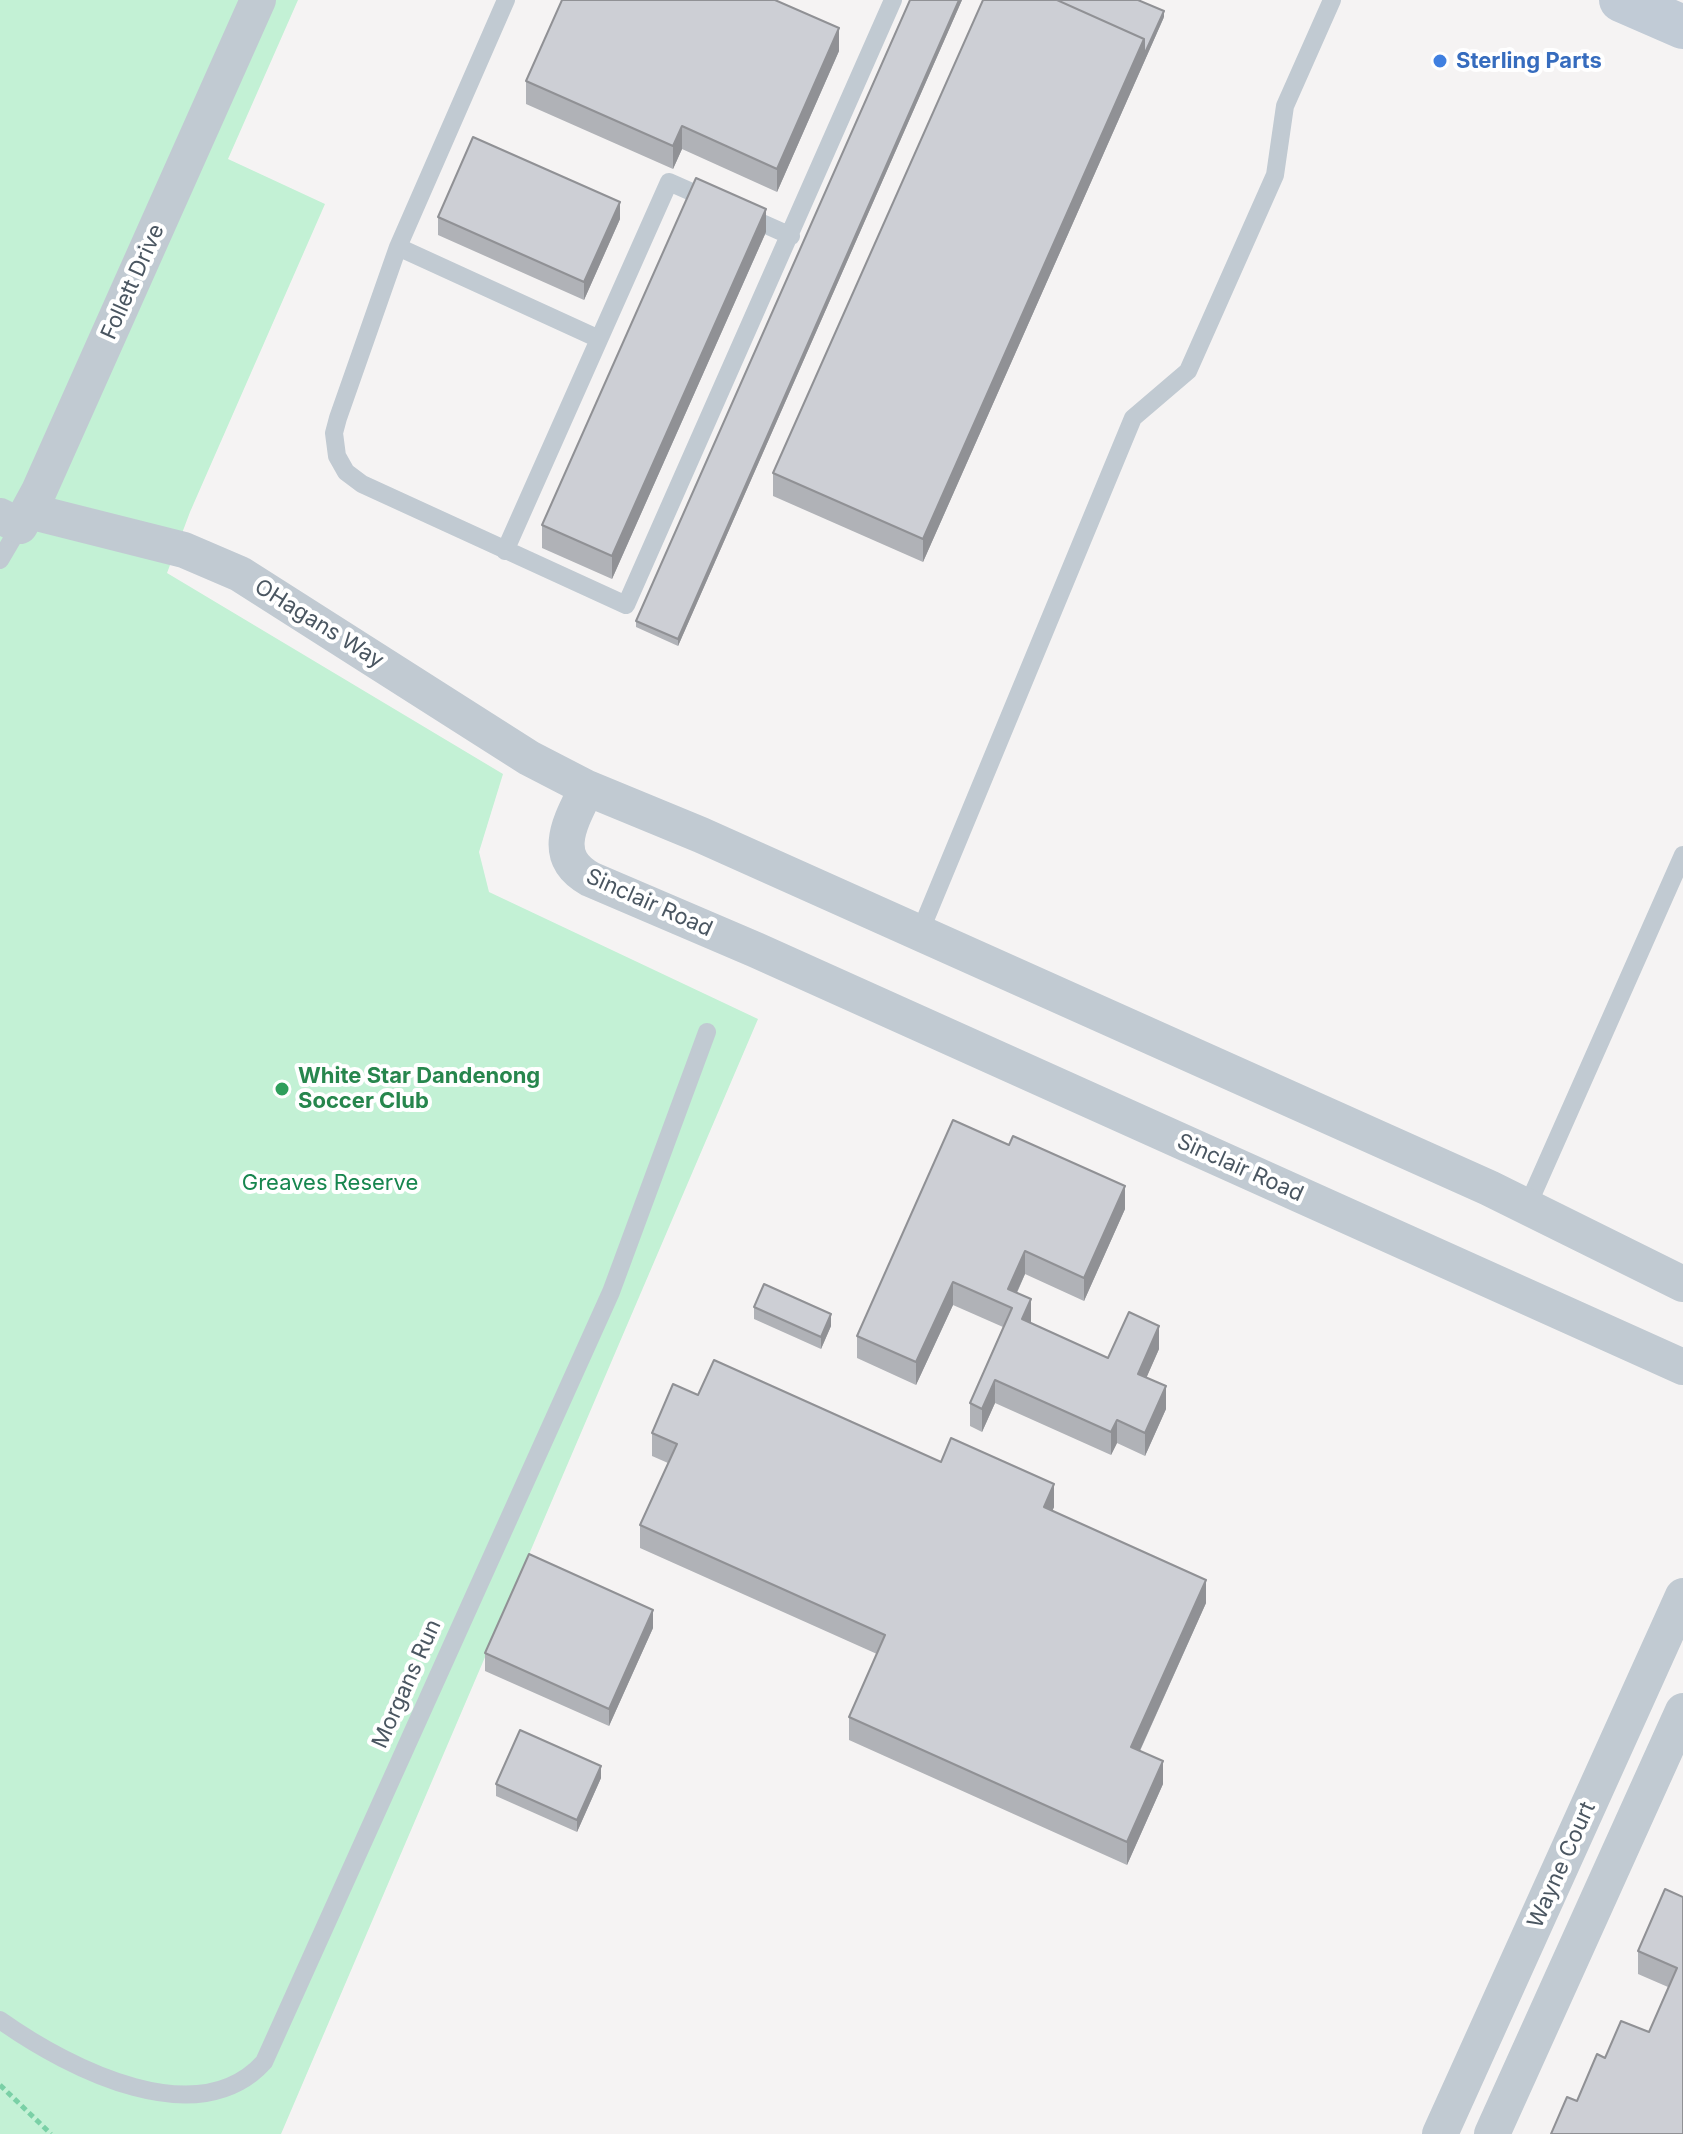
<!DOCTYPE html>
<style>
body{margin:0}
canvas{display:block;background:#f5f3f3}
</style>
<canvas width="1683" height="2134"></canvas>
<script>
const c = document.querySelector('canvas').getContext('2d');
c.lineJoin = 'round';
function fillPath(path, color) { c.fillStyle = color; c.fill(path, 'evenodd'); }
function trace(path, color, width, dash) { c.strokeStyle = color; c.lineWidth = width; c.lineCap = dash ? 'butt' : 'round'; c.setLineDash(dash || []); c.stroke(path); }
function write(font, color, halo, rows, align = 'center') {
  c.font = font + ' Inter,sans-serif'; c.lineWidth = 8; c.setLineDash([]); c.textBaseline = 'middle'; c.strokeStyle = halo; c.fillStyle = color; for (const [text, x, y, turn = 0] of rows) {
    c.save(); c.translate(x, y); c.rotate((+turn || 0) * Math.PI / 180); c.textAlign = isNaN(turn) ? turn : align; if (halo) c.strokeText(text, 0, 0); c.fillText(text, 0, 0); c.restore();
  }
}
const green = new Path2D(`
 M0,0H298L228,159L325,204L190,512L167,573L503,774L479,852L489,892L758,1019L281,2134H0Z`);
const path = new Path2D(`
 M0,2085L51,2134`);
const lane = new Path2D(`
 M506,0L398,247L338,418L334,433L337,456L346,472L362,484L626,605L893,0
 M746,216L791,236
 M398,247L599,339
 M505,551L669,182L712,201
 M0,560L20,526
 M920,932L1133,418L1188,371L1275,175L1285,106L1332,0
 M1527,1207L1683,855
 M0,2020C72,2071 199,2134 264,2062L611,1292L707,1032`);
const street = new Path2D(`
 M29,511L184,550L240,574L529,758L587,788
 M0,516L20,526L39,491L258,0
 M1683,1284L1489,1188L701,835L587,788C571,821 549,856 590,879L756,950L1683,1367
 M1440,2134L1683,1596
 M1492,2134L1683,1711`);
const secondary = new Path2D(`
 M1621,0L1683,27`);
const wall = new Path2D(`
 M910,0H962L678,646L636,627V621Z
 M1164,17L923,562L773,496V473Z
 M839,51L777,192L682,149L673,169L526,104V81Z
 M438,217L620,219L584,300L438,235Z
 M766,232L612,579L542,548V525Z
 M953,1120L1125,1209L1084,1301L1025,1274L1017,1293L1031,1323L1108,1358L1159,1349L1146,1378L1166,1409L1145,1456L1117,1443L1111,1455L995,1403L982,1432L970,1426V1403L1003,1327L953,1305L916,1385L857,1358V1336Z
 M754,1307L831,1326L821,1349L754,1319Z
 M698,1395L941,1462L1054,1507L1052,1511L1206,1603L1140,1751L1163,1784L1127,1865L849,1740V1717L877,1654L640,1548V1525L668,1463L652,1456V1433Z
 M653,1628L609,1726L485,1671V1653Z
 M601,1778L577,1832L496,1796V1784Z
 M1683,1897V2134L1577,2101L1605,2058L1649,2032L1668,1987L1638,1974V1951Z`);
const shadedWall = new Path2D(`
 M959,0H962L678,646V639Z
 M1164,11V17L923,562V539L1144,39Z
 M839,28V51L777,192V169Z
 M682,126V149L673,169V146Z
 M620,202V219L584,300V282Z
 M766,209V232L612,579V556Z
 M1125,1186V1209L1084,1301V1278Z
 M1025,1251V1274L1010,1307L1008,1289Z
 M953,1282V1305L916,1385V1362Z
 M1031,1299V1322L1022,1342V1319Z
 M831,1314V1326L821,1349V1337Z
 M1159,1326V1349L1138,1397V1374Z
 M995,1380V1403L982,1432V1409Z
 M1166,1386V1409L1145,1456V1433Z
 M1117,1420V1443L1111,1455V1432Z
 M1054,1484V1507L1044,1530V1507Z
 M1206,1580V1603L1131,1770V1747Z
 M653,1610V1628L609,1726V1709Z
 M1163,1761V1784L1127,1865V1842Z
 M601,1766V1778L577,1832V1820Z`);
const building = new Path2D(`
 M562,0H775L839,28L777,169L682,126L673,146L526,81Z
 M910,0H959L678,639L636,621Z
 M983,0H1057L1144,39L923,539L773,473Z
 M1057,0H1138L1164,11L1144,55V39Z
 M473,137L620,202L584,282L438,217Z
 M696,178L766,209L612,556L542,525Z
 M953,1120L1009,1145L1013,1136L1125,1186L1084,1278L1025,1251L1008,1289L1031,1299L1022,1319L1108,1358L1129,1312L1159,1326L1138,1374L1166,1386L1145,1433L1117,1420L1111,1432L995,1380L982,1409L970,1403L1012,1308L953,1282L916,1362L857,1336Z
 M764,1284L831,1314L821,1337L754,1307Z
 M714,1360L941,1462L951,1438L1054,1484L1044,1507L1206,1580L1131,1747L1163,1761L1127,1842L849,1717L885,1635L640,1525L677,1444L652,1433L673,1384L698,1395Z
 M529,1554L653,1610L609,1709L485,1653Z
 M520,1730L601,1766L577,1820L496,1784Z
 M1665,1889L1683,1897V2134H1551L1567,2097L1577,2101L1597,2054L1605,2058L1621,2021L1649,2032L1677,1968L1638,1951Z`);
const markers = [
 [1440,61,8,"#3f7fe0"],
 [282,1089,8,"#2e9e5b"]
];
const shopNames = [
 ["Sterling Parts",1456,61]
];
const streetNames = [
 ["Follett Drive",133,282,-66],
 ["OHagans Way",319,624,32],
 ["Sinclair Road",649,903,24],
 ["Sinclair Road",1240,1168,24],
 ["Morgans Run",407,1684,-66],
 ["Wayne Court",1562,1865,-66]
];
const leisureNames = [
 ["White Star Dandenong",298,1076],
 ["Soccer Club",298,1101]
];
const parkNames = [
 ["Greaves Reserve",330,1183]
];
fillPath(green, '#c3f1d5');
trace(path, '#7ad0a6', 5, [6, 4]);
trace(lane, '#c1cad2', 18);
trace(street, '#c1cad2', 36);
trace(secondary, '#c1cbd6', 44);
fillPath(wall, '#b0b2b7');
fillPath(shadedWall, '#909195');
fillPath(building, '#cdcfd5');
trace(building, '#909195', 2);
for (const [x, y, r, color] of markers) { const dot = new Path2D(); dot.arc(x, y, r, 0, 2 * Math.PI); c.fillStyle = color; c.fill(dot); trace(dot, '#fff', 3); }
write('bold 22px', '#366cbe', '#fff', shopNames, 'left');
write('22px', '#4a5661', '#fff', streetNames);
write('bold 22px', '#27864d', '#fff', leisureNames, 'left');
write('22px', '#17864f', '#fff', parkNames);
</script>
